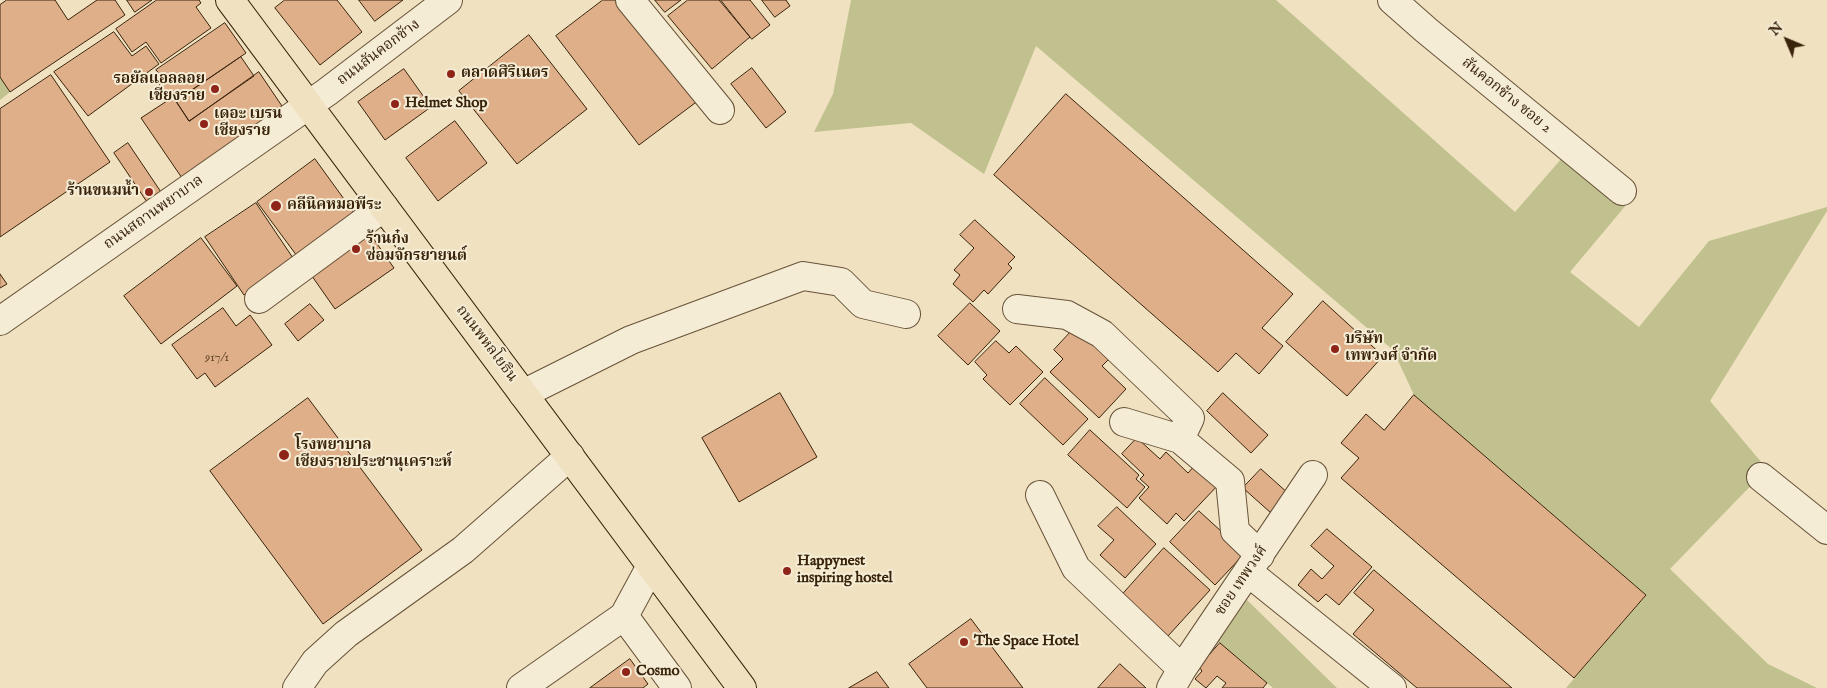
<!DOCTYPE html>
<meta charset="utf-8">
<style>
body{margin:0}
#map{position:relative;width:1827px;height:688px;overflow:hidden;background:#f0e1c0;font-family:"IM FELL English",serif}
canvas{display:block}
.north{position:absolute;left:1762px;top:15px;width:50px;height:50px;-webkit-text-stroke:4px #f5ecd6;paint-order:stroke;rotate:315deg;font-size:14px;font-weight:700;line-height:20px;text-align:center;color:#39230a}
.north::after{content:'';display:block;margin:auto;width:18px;height:22px;background:#39230a;clip-path:polygon(50% 0,100% 100%,50% 72%,0 100%)}
</style>
<div id="map">
<canvas width="1827" height="688"></canvas>
<div class="north">N</div>
</div>
<script>
const c = document.querySelector('canvas').getContext('2d');
c.lineJoin = 'round';
function fillPath(path, color) { c.fillStyle = color; c.fill(path, 'evenodd'); }
function trace(path, color, width, dash) { c.strokeStyle = color; c.lineWidth = width; c.lineCap = dash ? 'butt' : 'round'; c.setLineDash(dash || []); c.stroke(path); }
function write(font, color, halo, rows, align = 'center') {
  c.font = font + ' "IM FELL English","Noto Serif Thai",serif'; c.lineWidth = 4; c.setLineDash([]); c.textBaseline = 'middle'; c.strokeStyle = halo; c.fillStyle = color; for (const [text, x, y, turn = 0] of rows) {
    c.save(); c.translate(x, y); c.rotate((+turn || 0) * Math.PI / 180); c.textAlign = isNaN(turn) ? turn : align; if (halo) c.strokeText(text, 0, 0); c.fillText(text, 0, 0); c.restore();
  }
}
const green = new Path2D(`
 M851,0H1276L1515,212L1576,142L1637,192L1570,272L1639,327L1709,241L1827,207V211L1710,401L1767,469L1670,569L1768,664L1817,688H1566L1646,595L1414,395L1393,350L1036,46L984,174L911,123L814,132L833,94Z
 M0,77L10,92L0,100Z
 M1247,600L1337,688H1273L1218,642Z`);
const building = new Path2D(`
 M7,0H55L68,20L97,0H115L125,15L10,92L0,77V5Z
 M127,0H152L135,12Z
 M157,0H199L201,3L196,7L211,28L161,63L146,42L132,52L116,29Z
 M285,0H337L362,32L320,65L275,8Z
 M359,0H403L375,21Z
 M603,0H623L699,100L639,145L556,36Z
 M655,0H681L665,12Z
 M688,0H719L750,37L712,69L668,16Z
 M721,0H750L770,25L752,39Z
 M762,0H786L790,6L775,17Z
 M225,23L246,53L176,101L173,97L169,99L157,81L163,78L156,70Z
 M114,32L132,56L146,46L159,64L88,116L54,72Z
 M529,35L587,109L517,164L459,91Z
 M241,57L254,76L189,121L176,101Z
 M752,68L786,112L766,128L731,84Z
 M404,69L431,107L385,140L358,102Z
 M259,72L284,109L182,178L141,118L173,97L189,121Z
 M51,75L110,162L0,237V109Z
 M1066,94L1293,294L1262,328L1283,346L1259,374L1236,353L1218,372L994,175Z
 M455,121L487,163L438,201L406,158Z
 M128,143L161,192L147,202L114,153Z
 M315,159L357,217L300,260L257,202Z
 M256,203L295,261L244,295L205,237Z
 M975,220L1015,257L1008,264L1012,268L988,294L984,290L973,302L953,284L960,275L954,270L974,248L960,235Z
 M366,228L394,268L335,309L307,269Z
 M201,238L237,286L161,344L124,296Z
 M0,274L7,284L0,288Z
 M1323,301L1383,356L1347,396L1286,342Z
 M970,303L1000,331L968,365L938,336Z
 M310,304L324,320L298,341L285,324Z
 M223,308L236,326L250,315L272,345L215,387L205,373L197,379L172,345Z
 M1079,323L1113,355L1102,366L1126,389L1099,418L1050,372L1063,359L1054,350Z
 M996,341L1009,353L1016,346L1043,372L1010,405L983,379L987,375L975,362Z
 M1045,378L1088,419L1063,445L1020,404Z
 M780,393L817,457L739,502L702,438Z
 M1223,393L1268,435L1251,453L1207,411Z
 M1414,395L1646,595L1574,678L1341,478L1359,458L1341,443L1366,414L1384,430Z
 M308,398L422,550L323,624L210,471Z
 M1090,430L1139,475L1136,479L1145,487L1127,508L1068,455Z
 M1137,438L1160,459L1166,452L1188,473L1197,463L1219,484L1184,521L1176,513L1167,524L1139,498L1149,487L1140,479L1144,475L1122,454Z
 M1261,469L1289,494L1271,513L1243,488Z
 M1117,507L1156,544L1125,578L1100,555L1114,540L1098,526Z
 M1199,511L1245,553L1215,585L1170,542Z
 M1327,529L1372,567L1339,605L1326,594L1318,602L1298,585L1311,569L1322,579L1334,566L1311,546Z
 M1164,548L1210,590L1168,636L1122,595Z
 M1374,570L1512,688H1417L1353,634L1374,610L1354,593Z
 M971,619L1023,688H927L909,664Z
 M1220,643L1267,683L1263,688H1222L1226,683L1217,676L1206,688L1195,679L1202,671L1199,667Z
 M630,659L648,684L643,688H590Z
 M1120,664L1146,688H1098Z
 M877,672L889,688H849Z`);
const minor = new Path2D(`
 M630,0L720,110
 M1392,0L1426,30L1622,191
 M259,299L384,207
 M1017,309L1067,315L1102,334L1190,418L1180,439
 M0,321L327,92L448,0
 M523,394L631,340L803,276L841,282L863,304L906,314
 M1124,422L1180,439L1230,481L1235,531L1260,555
 M1761,477L1827,530
 M1040,495L1076,568L1182,669
 M1248,572L1392,688
 M624,616L677,688
 M297,688L315,662L346,634L463,550L570,456
 M521,688L624,616L651,566
 M1171,688L1182,669L1313,475`);
const major = new Path2D(`
 M230,0L742,688`);
const markers = [
 [451,74,5,"#8f2418"],
 [215,89,5,"#8f2418"],
 [395,104,5,"#8f2418"],
 [204,124,5,"#8f2418"],
 [149,192,5,"#8f2418"],
 [276,206,6,"#8f2418"],
 [356,249,5,"#8f2418"],
 [1335,349,5,"#8f2418"],
 [284,455,6,"#8f2418"],
 [787,571,5,"#8f2418"],
 [964,642,5,"#8f2418"],
 [626,672,5,"#8f2418"]
];
const numberNames = [
 ["917/1",217,359]
];
const streetNames = [
 ["ถนนสันคอกช้าง",379,53,-37],
 ["สันคอกช้าง ซอย 2",1506,96,39],
 ["ถนนสถานพยาบาล",154,213,-35],
 ["ถนนพหลโยธิน",486,344,53],
 ["ซอย เทพวงศ์",1242,581,-56]
];
const poiNames = [
 ["ตลาดศิริเนตร",461,74],
 ["รอยัลแอลลอย",205,80,"right"],
 ["เชียงราย",205,97,"right"],
 ["Helmet Shop",405,104],
 ["เดอะ เบรน",214,115],
 ["เชียงราย",214,132],
 ["ร้านขนมน้ำ",139,192,"right"],
 ["คลีนิคหมอพีระ",287,206],
 ["ร้านก๋ง",366,240],
 ["ซ่อมจักรยายนต์",366,257],
 ["บริษัท",1345,340],
 ["เทพวงศ์ จำกัด",1345,357],
 ["โรงพยาบาล",295,446],
 ["เชียงรายประชานุเคราะห์",295,463],
 ["Happynest",797,562],
 ["inspiring hostel",797,579],
 ["The Space Hotel",974,642],
 ["Cosmo",636,672]
];
fillPath(green, '#c0c18e');
fillPath(building, '#dfaf8a');
trace(building, '#39230a', 1);
trace(minor, '#675238', 30);
trace(major, '#39230a', 30);
trace(minor, '#f5ecd6', 28);
trace(major, '#f0e1c0', 28);
for (const [x, y, r, color] of markers) { const dot = new Path2D(); dot.arc(x, y, r, 0, 2 * Math.PI); c.fillStyle = color; c.fill(dot); trace(dot, '#f5ecd6', 2); }
write('12px', '#62462a', null, numberNames);
write('15px', '#39230a', '#f5ecd6', streetNames);
write('bold 15px', '#39230a', '#f5ecd6', poiNames, 'left');
</script>
